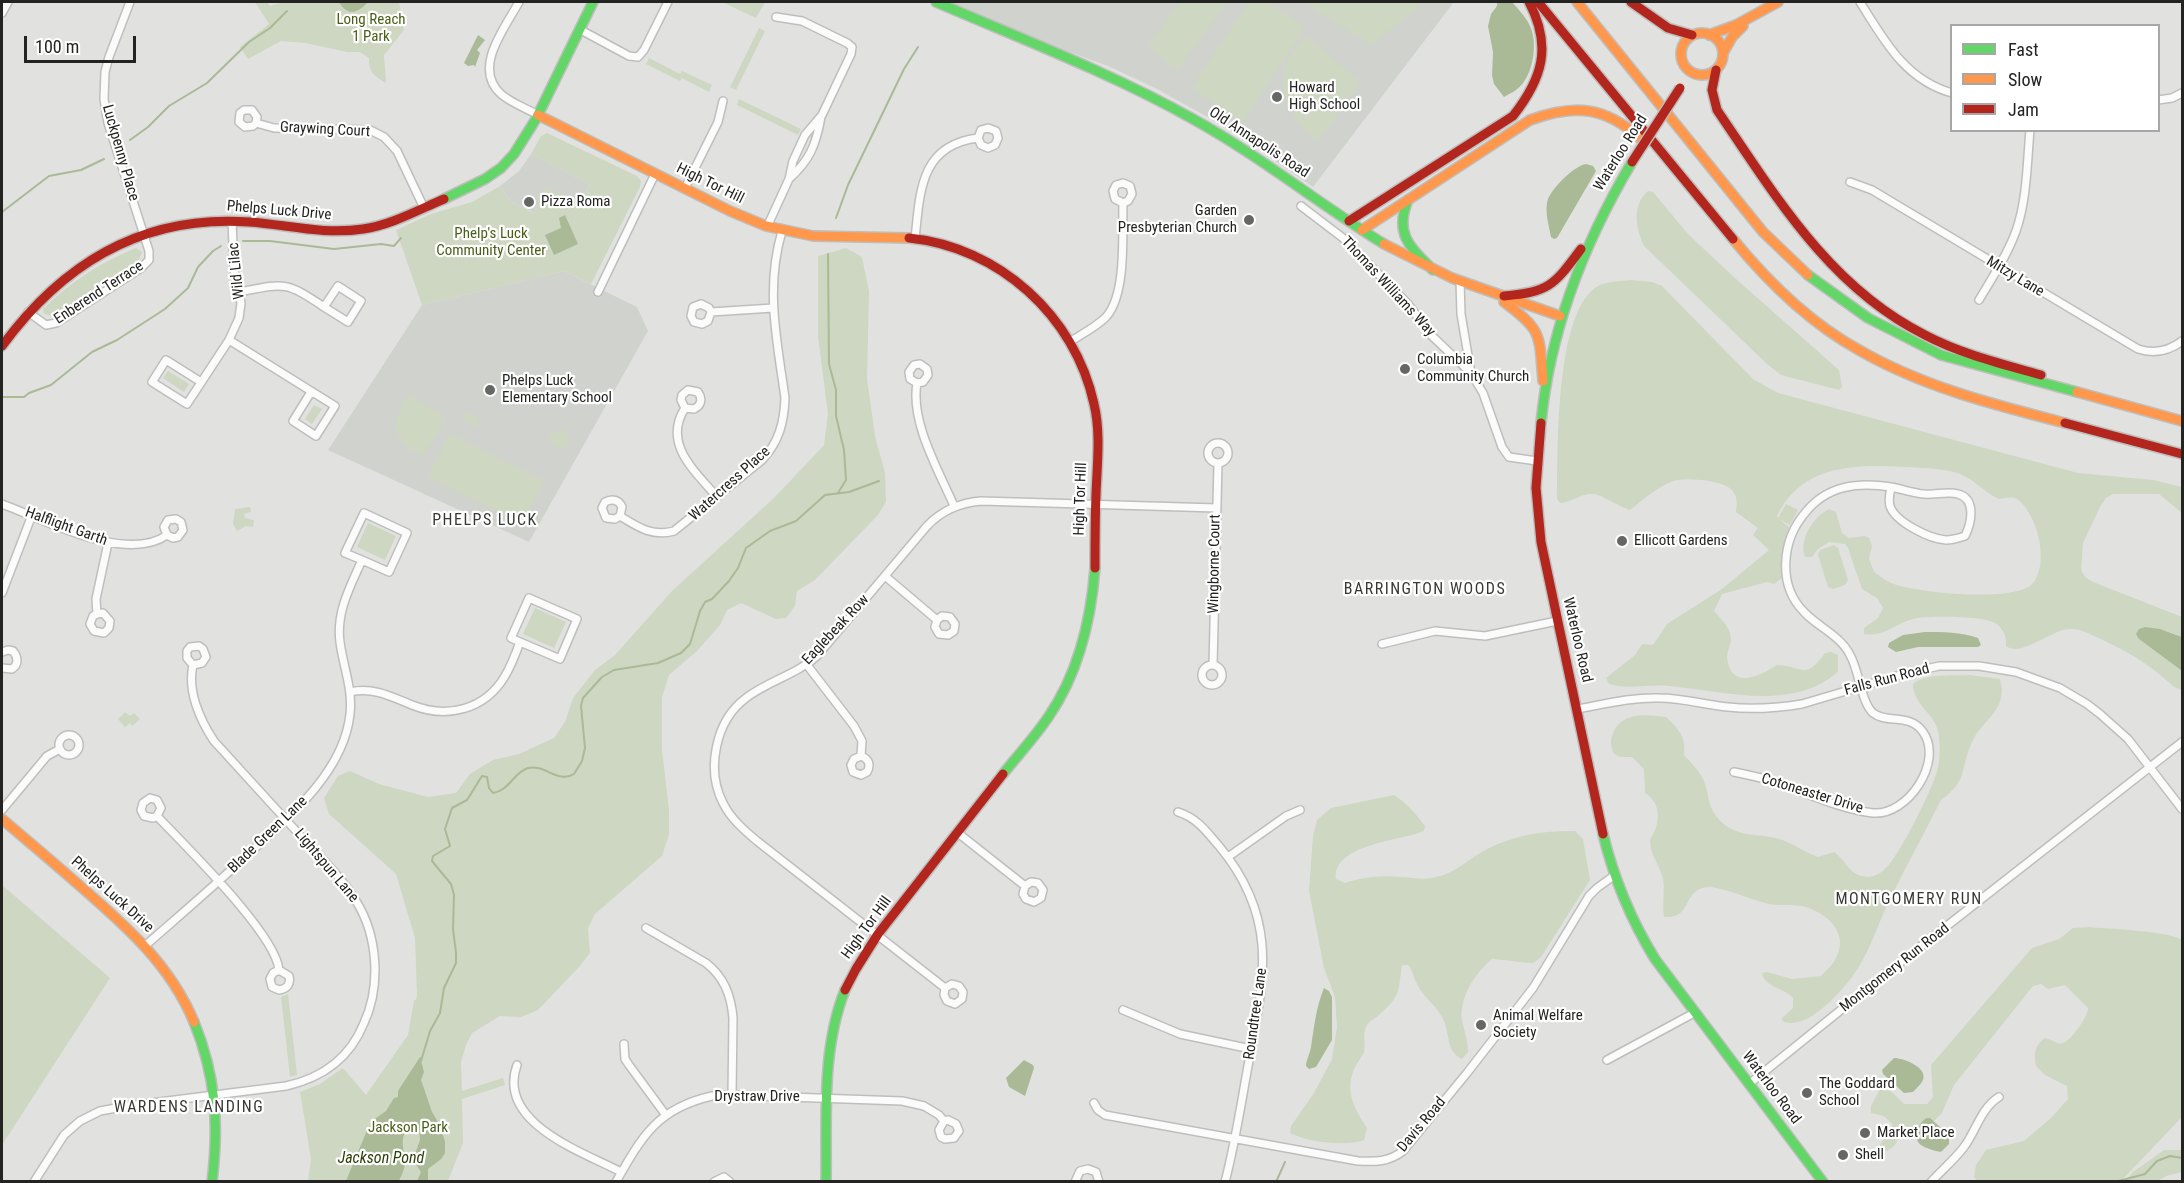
<!DOCTYPE html>
<style>
body{margin:0}
#map{position:relative;width:2184px;height:1183px;overflow:hidden;background:#e1e2e0;font-family:"Roboto Condensed",sans-serif}
canvas{display:block}
.frame{position:absolute;inset:0;border:3px solid #232422;pointer-events:none}
.legend{position:absolute;left:1950px;top:24px;width:210px;height:108px;box-sizing:border-box;background:#fff;border:2px solid #a7a7a7;margin:0;padding:8px 10px;list-style:none;font-size:18px;color:#232422}
.legend li{display:flex;align-items:center;gap:12px;height:30px}
.legend b{width:30px;border:2px solid #a7a7a7}
.scale{position:absolute;left:24px;top:36px;width:112px;height:27px;box-sizing:border-box;border:3px solid #232422;border-top:0;padding-left:8px;font-size:18px;line-height:21px;white-space:nowrap;color:#232422;-webkit-text-stroke:4px #fff;paint-order:stroke}
</style>
<div id="map">
<canvas width="2184" height="1183"></canvas>
<div class="frame"></div>
<ul class="legend">
<li><b style="height:8px;background:#63d668"></b>Fast</li>
<li><b style="height:8px;background:#ff974d"></b>Slow</li>
<li><b style="height:8px;background:#b3261e"></b>Jam</li>
</ul>
<div class="scale">100 m</div>
</div>
<script>
const c = document.querySelector('canvas').getContext('2d');
c.lineJoin = 'round';
function fillPath(path, color) { c.fillStyle = color; c.fill(path, 'evenodd'); }
function trace(path, color, width, dash) { c.strokeStyle = color; c.lineWidth = width; c.lineCap = dash ? 'butt' : 'round'; c.setLineDash(dash || []); c.stroke(path); }
function write(font, color, halo, rows, align = 'center') {
  c.font = font + ' "Roboto Condensed",sans-serif'; c.lineWidth = 4.5; c.setLineDash([]); c.textBaseline = 'middle'; c.strokeStyle = halo; c.fillStyle = color; for (const [text, x, y, turn = 0] of rows) {
    c.save(); c.translate(x, y); c.rotate((+turn || 0) * Math.PI / 180); c.textAlign = isNaN(turn) ? turn : align; if (halo) c.strokeText(text, 0, 0); c.fillText(text, 0, 0); c.restore();
  }
}
const built = new Path2D(`
 M949,2H1454L1313,187L1224,126L1155,88L1108,66L1053,46Z
 M531,154L590,184L580,204L534,213L511,202L500,186L519,171Z
 M564,271L637,307L648,331L529,542L328,450L422,305Z`);
const green = new Path2D(`
 M255,2H267L270,6L284,2H399L404,30L384,55L386,83C374,76 369,73 369,58L360,52H347L305,43L281,41L248,59L240,47L269,24Z
 M722,2H765L756,18Z
 M1180,2H1224L1226,3L1178,70L1147,47Z
 M1249,2H1267L1305,27L1243,122L1192,87Z
 M1303,2H1422L1415,10L1371,45Z
 M759,28L765,31L736,90L730,87Z
 M1306,36L1356,78L1358,86L1319,141C1279,114 1269,70 1306,36Z
 M649,58L680,74L682,71L712,85L709,92L682,78L680,81L646,64Z
 M739,99L801,129L798,135L737,105Z
 M547,133L637,176L641,181L640,187L591,284L564,271L422,305L396,230L431,214L472,202L500,186L511,202L533,213L547,187L580,204L590,184L531,154L541,136Z
 M1648,191L1653,192L1688,234L1736,279L1839,370L1842,387L1839,390L1781,375L1767,364L1644,246C1636,228 1631,206 1648,191Z
 M136,248L142,252L139,260L52,316L44,314L43,309C70,282 101,262 136,248Z
 M846,248L862,257L869,291L867,379L875,436L885,473L886,502L878,515L815,580L797,591L795,606L786,618L776,619L741,603L727,610L720,625L697,651L669,675L662,697V750L669,810V834L662,856L595,914L588,928L590,953L579,967L538,1010L521,1017L500,1016L472,1033L466,1045L461,1062L462,1091L503,1078L505,1085L462,1099L463,1143L448,1181H308L311,1159L300,1092L320,1084L343,1068L366,1095L408,1035L414,1000H416L417,995L415,938L396,874L329,814L324,798L338,776L350,771L379,784L428,797L456,793L470,774L493,760L519,754L554,738L565,722L573,698L595,670L615,655L672,591L775,497L824,445L828,414L818,336V256Z
 M1632,280L1652,282L1662,286L1753,379L1778,393L2078,473L2153,480L2182,487V513L2159,494H2113L2106,498L2100,507L2083,543L2081,570L2085,577L2093,582L2182,617V637C2169,632 2153,625 2139,629V639L2182,671V690L2174,687C2149,664 2132,654 2101,639C2091,635 2081,628 2070,629C2052,629 2021,658 2006,646C2007,638 2004,631 1998,625C1988,615 1932,616 1917,618C1899,621 1883,638 1864,634V628L1878,618L1883,608L1877,598L1862,589L1848,548L1845,544L1829,542L1818,549L1812,557H1805C1798,540 1814,516 1829,509L1836,512L1842,533L1849,538L1865,536L1869,538L1872,546L1869,559L1874,572C1880,576 1887,582 1894,584C1918,593 2017,603 2033,583C2050,563 2037,513 2017,499C2011,496 2005,498 1999,499C1985,493 1975,480 1960,474C1943,468 1924,468 1905,467C1856,464 1802,464 1777,516L1778,518L1786,504L1798,510L1790,525L1779,519L1789,527L1783,555L1782,578L1774,584L1767,582L1722,594L1714,611C1722,620 1730,627 1731,639C1731,645 1727,651 1727,657C1731,691 1760,676 1777,665C1804,666 1805,681 1825,653L1831,652L1838,655V672C1791,712 1724,691 1669,686C1649,684 1627,690 1609,684L1606,678L1635,655L1642,644L1653,645L1667,624L1722,589L1769,550L1753,535L1758,528L1736,512C1737,504 1738,497 1732,490C1722,480 1686,477 1673,481C1657,487 1643,500 1630,510C1620,507 1600,494 1593,494C1581,493 1573,502 1560,503L1557,499C1558,454 1554,306 1600,285C1609,281 1622,281 1632,280Z
 M168,371L189,384L184,392L163,378Z
 M408,395L441,414L444,422L423,456C391,443 391,421 408,395Z
 M314,405L322,409L312,424L305,419Z
 M467,412L480,419L476,427L462,420Z
 M563,429L569,438L570,444L562,450L549,442L551,433Z
 M450,434L544,481L523,524L428,477Z
 M250,507L251,512L244,514L245,518L254,520L253,527L246,526L237,531L233,524L235,509Z
 M368,523L396,536L385,560L357,547Z
 M1834,545L1838,548L1848,580L1845,585L1833,589L1828,587L1818,555L1820,550Z
 M535,608L566,622L554,648L523,634Z
 M1969,675L2000,679C2009,709 1984,718 1973,740C1959,768 1970,779 1941,800C1924,834 1905,868 1888,903C1877,927 1868,956 1852,977C1839,994 1806,1032 1782,1021V1018L1793,1008V998C1785,988 1765,988 1762,973L1767,972L1792,979L1821,976C1826,970 1833,965 1836,958C1850,932 1825,911 1801,906C1791,904 1779,906 1769,904C1749,899 1731,890 1711,887C1680,887 1695,919 1664,917C1662,904 1665,891 1663,879C1660,866 1651,856 1650,843C1650,838 1653,835 1655,830C1661,816 1658,801 1645,793L1644,769L1632,757H1621L1614,754C1610,746 1610,739 1614,731C1624,711 1647,715 1666,717C1679,729 1686,737 1684,755C1690,762 1698,769 1702,777C1709,789 1707,805 1716,816C1735,841 1761,831 1785,841C1795,845 1807,853 1818,857L1834,852C1847,861 1849,877 1869,877C1874,876 1882,873 1885,869C1899,857 1934,786 1938,768C1940,758 1940,746 1939,736C1937,714 1913,706 1913,684C1925,673 1953,676 1969,675Z
 M125,712L130,716L134,713L140,719L132,726L130,723L125,727L118,719Z
 M1394,795C1407,803 1416,814 1425,826L1424,831C1401,841 1332,844 1336,879L1345,883C1363,877 1380,875 1399,877C1410,877 1421,880 1432,878C1456,874 1469,858 1489,848C1515,835 1546,830 1575,831L1583,839L1590,880L1541,957C1540,958 1535,962 1533,963C1531,964 1499,959 1492,959C1476,972 1459,997 1462,1020C1464,1031 1468,1040 1468,1052L1462,1059C1446,1051 1450,1036 1444,1021C1438,1006 1422,997 1416,982C1413,976 1413,971 1408,965H1402C1398,989 1402,995 1381,1013C1377,1018 1370,1020 1367,1025C1362,1032 1366,1043 1364,1052C1361,1059 1355,1065 1353,1072C1345,1093 1356,1111 1367,1128L1364,1140C1346,1147 1307,1142 1290,1133L1291,1126L1314,1093L1332,1059L1337,1027L1335,997L1324,968L1309,891L1313,836L1317,820L1331,808Z
 M2,885L110,978L2,1145Z
 M2090,927C2109,929 2170,931 2182,940V1117L2121,1181L1978,1182L1974,1177L1976,1165L1986,1150L2024,1141L2051,1118L2068,1099L2067,1086L2045,1075L2036,1066C2034,1053 2034,1046 2045,1038C2051,1039 2058,1045 2063,1043C2072,1040 2088,1016 2088,1008L2065,985L2048,989L2041,984L2033,986L1954,1085L1942,1113L1933,1122L1920,1124L1912,1133L1899,1137C1896,1147 1888,1152 1877,1153L1881,1143L1892,1130V1124L1884,1116L1871,1113V1106L1880,1089L1891,1091L1904,1104H1927L1933,1097L1931,1065L2032,948L2059,939L2073,928Z
 M288,994L297,1075L290,1077L281,997Z
 M2164,1150H2182V1172L2166,1176L2158,1181H2125L2133,1172Z`);
const water = new Path2D(`
 M339,2H368C358,13 348,17 339,2Z
 M1497,2H1512C1518,9 1525,16 1529,24C1538,40 1534,69 1523,83C1518,90 1511,93 1504,97L1494,84L1492,75L1493,52L1488,26L1491,14L1497,6Z
 M478,35L485,40L477,50L480,53L475,67L474,65L468,66L464,63Z
 M1586,164L1593,166L1596,171L1557,238L1554,239L1551,237C1549,226 1544,210 1548,199C1553,187 1574,166 1586,164Z
 M565,215L578,244L554,255L545,235L561,228L559,218Z
 M2145,627L2160,629L2182,637V671L2139,639L2136,634L2139,629Z
 M1925,632C1943,632 1961,632 1978,638L1981,645L1978,647H1918L1896,652L1888,647L1889,643L1903,635Z
 M1324,988L1329,991L1332,997V1040L1316,1067L1309,1069L1306,1066C1306,1060 1310,1054 1311,1047C1314,1028 1316,1007 1324,988Z
 M420,1057L424,1072L421,1080L432,1112L440,1125L445,1142V1153L441,1159L428,1169V1181H417L421,1172L413,1160L420,1140L419,1127L411,1125C398,1137 404,1147 405,1162C405,1169 401,1176 399,1181H346L368,1128L376,1118L386,1111L394,1098L398,1097V1091Z
 M1894,1058C1903,1058 1928,1067 1923,1080C1921,1084 1916,1089 1913,1092L1904,1093L1883,1074L1882,1070Z
 M1024,1060L1033,1065L1034,1068L1025,1096L1009,1087L1006,1078Z
 M1927,1118H1930L1949,1135V1144L1941,1152C1935,1151 1925,1148 1921,1145C1911,1137 1919,1122 1927,1118Z`);
const stream = new Path2D(`
 M130,140L148,127L169,106L207,83L249,42L270,28L287,11
 M2,212L49,176L81,170L104,159
 M836,218L848,185L904,69L918,47
 M243,241H270L334,249L381,244L394,246L401,238
 M828,254L829,364L836,390V416L844,450L846,480L838,493
 M2,397H24L29,393L51,385L92,352L117,340L165,309L188,288L198,267L213,251L221,246
 M421,1058V1061L430,1031L440,1013L444,988L456,963V953L453,929L454,895L451,884L432,861L433,856L450,846L445,829L452,808L467,800L482,776L487,777L489,788L493,793C509,791 514,772 528,768C545,764 558,784 574,774L582,761L585,748L581,706L583,698L602,677L614,670L658,663L681,653L690,644L700,611L705,602L712,599L729,581L738,568L746,548L770,531L796,521L825,495L849,492L879,481
 M2026,1181L2027,1182
 M1276,1182L1285,1162
 M2115,1182L2145,1174L2157,1161L2170,1156L2182,1158`);
const street = new Path2D(`
 M519,2C505,28 472,68 501,94C511,103 526,108 538,115
 M1860,2C1884,40 1905,80 1952,93
 M2,13L8,2
 M579,29L629,56L638,57L644,50L668,2
 M2158,100L2172,98L2182,93
 M256,123L257,117L252,110H244L240,113L239,122L245,127L253,126L256,123L274,128L370,130L384,137L397,151L424,208
 M789,179C810,160 816,145 821,117
 M1850,182L1872,190L2138,349C2154,354 2169,351 2182,341
 M685,188L718,122L723,101
 M1301,206L1343,238L1408,304L1431,335L1471,373
 M767,227L789,179L793,161L805,135L822,115L851,54L852,47L847,43L802,21L776,17
 M915,239C920,192 920,145 978,138L981,145L988,148L995,145L998,138L996,131L988,128L981,130L978,138
 M1460,281L1461,314L1471,373L1483,393L1502,447L1509,457L1537,461
 M239,292C285,283 285,281 324,307L338,286L361,301L348,322L324,307
 M598,292L655,174
 M1979,300C1992,278 2007,256 2016,231C2027,200 2027,163 2030,130
 M28,312L46,325L56,323L141,268L149,260V251L108,123L104,99L105,72L109,57L130,2
 M711,312L708,321L702,324L694,322L691,316L693,307L701,304L709,308L711,312L773,308
 M229,340L335,406L316,436L293,421L311,392
 M1071,341C1082,334 1096,327 1106,317C1127,294 1122,233 1123,203L1128,201L1132,194L1130,186L1123,183L1116,185L1113,191L1115,199L1123,203
 M201,382L166,360L152,382L187,404L229,340L239,318L241,303L234,270L232,221
 M917,383L923,382L928,375L927,369L920,364L914,365L909,372L910,379L917,383C910,422 939,471 954,506
 M685,408L681,400L682,395L688,390L698,392C703,399 701,406 694,409L685,408C662,444 695,471 717,497
 M1208 453a10 10 0 1 1 20 0a10 10 0 1 1-20 0Z
 M2,504C43,519 126,564 167,535L173,538L178,537L183,530L181,522L176,519L168,520L164,527L167,535
 M620,516L615,519L606,518L602,508L605,502C612,498 619,500 622,507L620,516C638,527 652,537 674,531L762,460C779,442 784,423 785,398C777,340 765,289 782,231
 M885,576L937,620L935,627L939,634L948,635L954,631L955,624L950,617L942,616L937,620
 M2,593L32,515
 M97,614L103,613L110,621L109,628L104,633L94,631L90,624L93,616L97,614L96,599L108,543
 M1382,644L1435,631L1485,636L1557,621
 M2,652L8,650L13,651C18,657 19,664 12,669L2,668
 M807,665L854,726L862,741L861,756C869,759 871,765 867,772L861,775L853,772L851,765L854,759L861,756
 M1213,665L1218,463
 M1202 675a10 10 0 1 1 20 0a10 10 0 1 1-20 0Z
 M350,692C374,687 390,696 412,705C447,719 485,710 505,676C511,666 516,653 520,642L511,638L529,598L577,619L560,659L520,642
 M1578,709C1605,704 1632,697 1660,698C1683,698 1705,705 1728,707C1753,710 1777,708 1802,704L1900,675L1939,666H1979L2016,672L2060,688L2087,704L2100,714L2128,739L2182,809
 M59 745a10 10 0 1 1 20 0a10 10 0 1 1-20 0Z
 M1734,772C1749,775 1764,778 1778,783C1809,794 1840,809 1873,813C1908,816 1944,761 1923,732C1910,713 1887,724 1873,713C1861,702 1859,670 1850,655C1841,636 1818,627 1804,612C1777,585 1782,540 1805,513C1827,485 1858,482 1891,487C1890,493 1888,499 1890,506C1895,522 1930,539 1946,540C1953,540 1959,538 1965,536C1971,524 1977,499 1958,494C1948,491 1935,495 1924,494C1913,493 1902,489 1891,487
 M2,810L47,756L60,749
 M1178,812C1197,818 1206,831 1219,846C1280,919 1264,980 1248,1066C1241,1104 1235,1144 1225,1182
 M157,816L153,818L144,816L141,810L143,803L150,798L157,800L161,808L157,816C185,846 276,934 279,970L289,976C291,984 287,989 279,990L272,987L270,979L273,973L279,970
 M958,833L1025,886L1031,882L1038,883L1043,890L1041,898L1034,902L1026,899L1023,894L1025,886
 M1228,857L1286,816L1300,810
 M646,928L706,963C724,977 731,995 733,1018L732,1095
 M146,945C179,916 213,887 245,857C286,820 344,773 350,714C353,689 343,666 340,642C336,612 350,587 362,560L345,553L364,513L407,533L389,572L362,560
 M945,988L944,995L947,1001L955,1004L962,999L963,992L959,986L952,984L945,988L757,841C744,830 731,819 723,803C706,770 715,721 746,698C768,681 796,675 817,656L927,526C942,510 959,503 981,501L1217,508
 M1123,1010L1180,1034L1251,1049
 M624,1044L625,1059L629,1065L665,1114
 M1607,1060L1694,1013
 M517,1065C496,1123 583,1152 621,1172
 M1749,1084L1888,972L2182,742
 M1094,1103L1098,1110L1105,1115L1358,1161C1375,1162 1389,1162 1403,1151L1467,1073L1533,988L1589,896L1597,888L1615,875
 M34,1182L64,1135L80,1121L100,1111L127,1106L286,1086C322,1078 350,1058 364,1023C381,986 378,936 356,901C340,875 317,854 297,832C269,801 241,771 214,741C200,720 187,691 193,665L187,658V651L190,647L199,646L203,649L206,657L202,663L193,665
 M616,1182C642,1136 658,1108 712,1096L732,1095L902,1101L924,1106L939,1115L944,1121L948,1120L956,1124L959,1131L954,1138L945,1139L941,1137L939,1130L944,1121
 M714,1182L724,1177L730,1182
 M1075,1182L1080,1171L1088,1169L1096,1172L1099,1182
 M1931,1182C1942,1170 1954,1160 1964,1147C1976,1131 1981,1108 1999,1097`);
const fast = new Path2D(`
 M936,2C1022,39 1111,73 1193,119C1260,156 1319,204 1384,244
 M444,199L485,179L501,168L514,154L536,119L593,2
 M1408,200C1394,234 1410,247 1433,270
 M1808,275L1868,318L1941,355L2077,392
 M1541,423C1550,329 1584,243 1632,162
 M1003,774C1018,755 1035,737 1049,716C1079,672 1091,620 1095,568
 M1603,834C1614,879 1631,920 1655,959L1823,1182
 M194,1022C216,1076 219,1124 212,1182
 M826,1182C827,1119 821,1050 845,990`);
const slow = new Path2D(`
 M1577,2L1763,232L1808,275
 M1681 54a21 21 0 1 1 42 0a21 21 0 1 1-42 0Z
 M1709,35L1736,25L1778,2
 M1723,53L1732,37L1743,26
 M538,115L730,211L766,226L813,236L909,238
 M1362,230L1530,120C1575,104 1605,106 1641,139
 M1733,239C1768,282 1810,323 1859,350C1923,387 1995,405 2065,423
 M1384,244L1452,278L1560,316
 M1504,302C1543,331 1539,334 1543,381
 M2077,392L2182,421
 M2,819C28,841 54,863 79,885C125,925 170,964 194,1022`);
const jam = new Path2D(`
 M1538,2L1733,239
 M1631,2L1668,28L1692,35
 M1716,70L1712,90L1717,110C1775,195 1829,287 1925,335C1961,354 2002,364 2041,375
 M1349,221L1513,116C1543,78 1552,46 1529,2
 M909,238C999,247 1075,316 1094,404C1101,433 1097,465 1096,495C1095,519 1095,543 1095,568
 M1504,296C1550,292 1554,285 1581,249
 M2,346C63,263 144,214 250,222C288,225 325,235 363,229C391,225 418,210 444,199
 M1541,423L1536,488L1541,542L1603,834
 M2065,423L2182,454
 M845,990L856,969L878,934L1003,774`);
const jamBridge = new Path2D(`
 M1632,162L1680,88`);
const markers = [
 [1277,97,6,"#666664"],
 [529,202,6,"#666664"],
 [1249,220,6,"#666664"],
 [1405,369,6,"#666664"],
 [490,390,6,"#666664"],
 [1622,541,6,"#666664"],
 [1481,1025,6,"#666664"],
 [1807,1093,6,"#666664"],
 [1865,1133,6,"#666664"],
 [1843,1155,6,"#666664"]
];
const parkNames = [
 ["Long Reach",371,20],
 ["1 Park",371,37],
 ["Phelp's Luck",491,234],
 ["Community Center",491,251],
 ["Jackson Park",408,1128]
];
const poiNames = [
 ["Howard",1289,88],
 ["High School",1289,105],
 ["Pizza Roma",541,202],
 ["Garden",1237,211,"right"],
 ["Presbyterian Church",1237,228,"right"],
 ["Columbia",1417,360],
 ["Community Church",1417,377],
 ["Phelps Luck",502,381],
 ["Elementary School",502,398],
 ["Ellicott Gardens",1634,541],
 ["Animal Welfare",1493,1016],
 ["Society",1493,1033],
 ["The Goddard",1819,1084],
 ["School",1819,1101],
 ["Market Place",1877,1133],
 ["Shell",1855,1155]
];
const streetNames = [
 ["Graywing Court",325,130,3],
 ["Old Annapolis Road",1259,143,33],
 ["Luckpenny Place",120,153,74],
 ["Waterloo Road",1621,153,-58],
 ["High Tor Hill",710,184,26],
 ["Phelps Luck Drive",279,211,5],
 ["Wild Lilac",237,271,-96],
 ["Mitzy Lane",2015,277,31],
 ["Thomas Williams Way",1388,287,47],
 ["Enberend Terrace",99,293,-33],
 ["Watercress Place",730,484,-42],
 ["High Tor Hill",1081,499,-88],
 ["Halflight Garth",66,527,20],
 ["Wingborne Court",1215,564,-89],
 ["Eaglebeak Row",836,630,-47],
 ["Waterloo Road",1577,640,77],
 ["Falls Run Road",1887,680,-15],
 ["Cotoneaster Drive",1812,794,17],
 ["Blade Green Lane",268,835,-44],
 ["Lightspun Lane",326,866,50],
 ["Phelps Luck Drive",112,895,42],
 ["High Tor Hill",867,928,-54],
 ["Montgomery Run Road",1895,968,-38],
 ["Roundtree Lane",1256,1014,-82],
 ["Waterloo Road",1771,1088,53],
 ["Drystraw Drive",757,1097],
 ["Davis Road",1422,1125,-50]
];
const neighbourhoodNames = [
 ["PHELPS LUCK",485,521],
 ["BARRINGTON WOODS",1425,590],
 ["MONTGOMERY RUN",1909,900],
 ["WARDENS LANDING",189,1108]
];
const waterNames = [
 ["Jackson Pond",381,1159]
];
fillPath(built, '#d0d3cd');
fillPath(green, '#ced7c1');
fillPath(water, '#aab996');
trace(stream, '#aab996', 2);
trace(street, '#bebfbd', 10);
trace(fast, '#bebfbd', 12);
trace(slow, '#bebfbd', 12);
trace(jam, '#bebfbd', 12);
trace(street, '#fafbfa', 7);
trace(fast, '#63d668', 9);
trace(slow, '#ff974d', 9);
trace(jam, '#b3261e', 9);
trace(jamBridge, '#bebfbd', 12, []);
trace(jamBridge, '#b3261e', 9);
for (const [x, y, r, color] of markers) { const dot = new Path2D(); dot.arc(x, y, r, 0, 2 * Math.PI); c.fillStyle = color; c.fill(dot); trace(dot, '#fff', 2); }
write('15px', '#476017', '#fff', parkNames);
write('15px', '#232422', '#fff', poiNames, 'left');
write('15px', '#232422', '#fff', streetNames);
c.letterSpacing = '1.5px';
write('16px', '#383936', '#fff', neighbourhoodNames);
c.letterSpacing = '0px';
write('italic 16px', '#2d4007', '#fff', waterNames);
</script>
